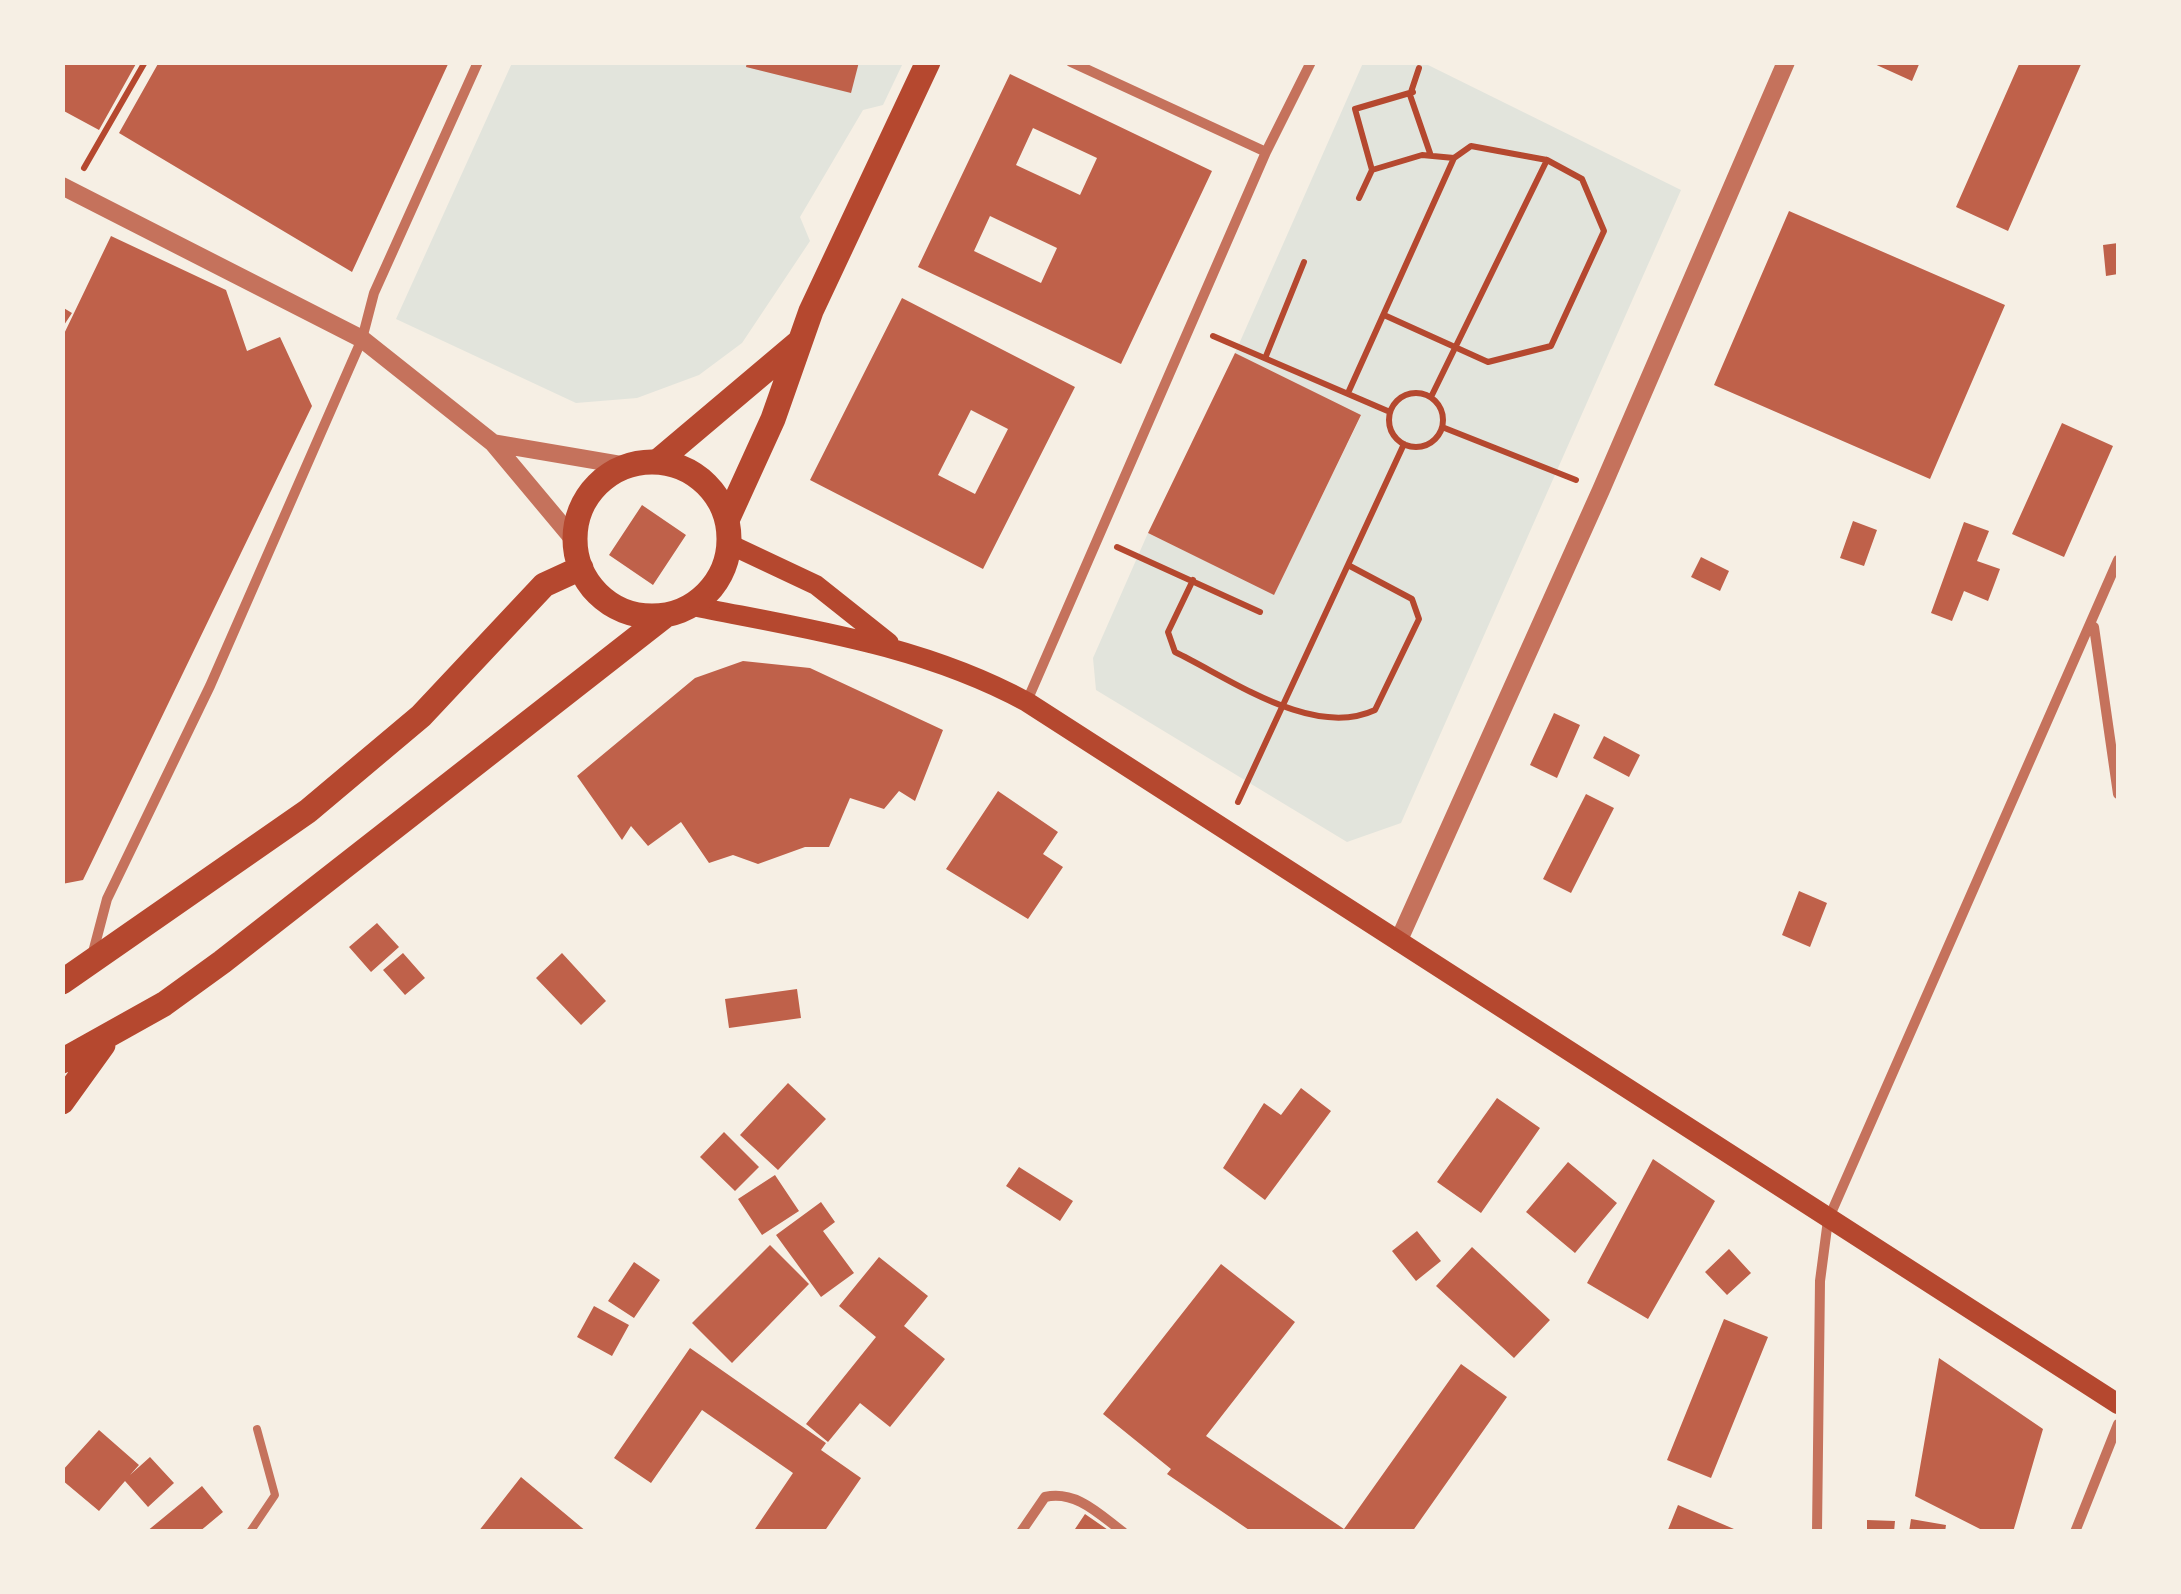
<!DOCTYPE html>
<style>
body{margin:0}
#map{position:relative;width:2181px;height:1594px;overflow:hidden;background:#f6efe4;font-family:"Crimson Pro",serif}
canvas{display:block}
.frame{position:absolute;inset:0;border:65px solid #f6efe4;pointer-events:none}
</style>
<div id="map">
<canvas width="2181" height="1594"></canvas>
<div class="frame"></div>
</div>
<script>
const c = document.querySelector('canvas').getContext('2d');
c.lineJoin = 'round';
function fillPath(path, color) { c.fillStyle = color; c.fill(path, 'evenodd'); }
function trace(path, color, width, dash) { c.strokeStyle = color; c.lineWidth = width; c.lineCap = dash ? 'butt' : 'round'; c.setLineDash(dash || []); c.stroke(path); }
const green = new Path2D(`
 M512,63H903L883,105L863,110L800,217L810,241L742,343L699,375L637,398L576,403L396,319Z
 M1363,63H1424L1681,190L1401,823L1347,842L1096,690L1093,658L1148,533L1274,594L1361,416L1235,353Z`);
const building = new Path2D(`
 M62,62H137L99,130L62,110Z
 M159,62H449L352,272L119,133Z
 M747,62H859L851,93L746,67Z
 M1870,62H1920L1912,81Z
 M2020,62H2082L2008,231L1956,207Z
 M1010,74L1212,171L1121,364L918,267ZM1033,128L1097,158L1080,195L1016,165ZM990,216L1057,248L1041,283L974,251Z
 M1789,211L2005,305L1930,479L1714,385Z
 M111,236L226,290L247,351L280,337L312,406L83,880L62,884V338Z
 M2118,243V274L2106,276L2103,245Z
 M902,298L1075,387L983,569L810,480ZM971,410L1008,429L975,494L938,475Z
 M62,307L72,313L62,328Z
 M1235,353L1361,415L1274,595L1148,533Z
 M2062,423L2113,446L2064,557L2012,534Z
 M642,505L686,535L653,585L609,555Z
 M1853,521L1877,530L1864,566L1840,558Z
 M1964,522L1989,531L1977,561L2000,569L1988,601L1964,591L1952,621L1931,613Z
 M1701,557L1729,571L1720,591L1691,577Z
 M743,661L810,668L943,730L915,801L899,791L884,809L850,798L829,847H805L758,864L733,855L709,863L681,822L648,846L631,826L622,840L577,776L695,678Z
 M1554,713L1580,725L1557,778L1530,765Z
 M1604,736L1640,755L1629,777L1593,758Z
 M998,791L1058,832L1043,854L1063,867L1028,919L946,869Z
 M1586,794L1614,808L1571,893L1543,879Z
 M1799,891L1827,903L1810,947L1782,935Z
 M377,923L399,947L371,972L349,947Z
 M403,953L425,978L405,995L383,970Z
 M562,953L606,1001L581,1025L536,978Z
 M797,989L801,1018L729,1028L725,999Z
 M788,1083L826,1119L778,1170L740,1135Z
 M1301,1088L1331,1111L1265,1200L1223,1168L1264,1103L1281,1115Z
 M1497,1098L1540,1128L1481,1213L1437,1182Z
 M724,1132L759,1167L735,1191L700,1157Z
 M1653,1159L1715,1201L1648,1319L1587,1283Z
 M1568,1162L1617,1203L1575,1253L1526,1212Z
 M1019,1167L1073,1201L1060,1221L1006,1186Z
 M775,1175L799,1211L762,1235L738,1199Z
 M821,1202L835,1222L823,1231L854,1273L821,1297L776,1235Z
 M1417,1231L1441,1261L1416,1281L1392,1251Z
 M770,1245L809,1284L732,1363L692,1323Z
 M1472,1247L1550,1320L1514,1358L1436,1286Z
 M1729,1249L1751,1273L1727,1295L1705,1272Z
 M879,1257L928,1296L904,1326L945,1359L890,1427L860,1403L828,1442L806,1424L876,1337L839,1306Z
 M634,1262L660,1280L634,1318L608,1301Z
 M1221,1264L1295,1322L1206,1436L1344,1529L1461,1364L1507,1397L1412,1532H1252L1167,1474L1171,1469L1103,1414Z
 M594,1306L629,1325L612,1356L577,1337Z
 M1724,1319L1768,1337L1711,1478L1667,1460Z
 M690,1348L826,1443L821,1450L861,1478L824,1532H753L793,1473L702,1410L651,1483L614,1458Z
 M1939,1358L2043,1429L2013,1532H1986L1915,1496Z
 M99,1430L139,1465L130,1475L150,1457L174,1483L148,1507L125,1481L99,1511L62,1480V1471Z
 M521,1477L587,1532H478Z
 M202,1486L223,1512L199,1532H146Z
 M1678,1505L1741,1532H1667Z
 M1085,1514L1111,1532H1073Z
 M1911,1519L1946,1525L1945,1532H1909Z
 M1867,1520L1895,1521L1894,1532H1867Z`);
const path = new Path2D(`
 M1419,68L1410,95L1431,156
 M84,168L145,62
 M1372,170L1355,109L1413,92
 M1359,198L1372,170L1422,155L1454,158
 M1213,336L1390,412
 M1266,356L1304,262
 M1348,393L1454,158L1471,146L1547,160L1582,179L1604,231L1551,346L1488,362L1384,315
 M1389 420a27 27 0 1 1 54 0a27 27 0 1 1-54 0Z
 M1431,397L1547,160
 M1442,427L1576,480
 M1117,547L1260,612
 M1193,580L1168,632L1175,652C1231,679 1313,739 1375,710L1419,619L1412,599L1348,565
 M1238,802L1404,444`);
const service = new Path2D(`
 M250,1532L275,1495L257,1429`);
const minor = new Path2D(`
 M1071,62L1266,152
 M2094,627L2118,794
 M1027,701L1266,152L1311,62
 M92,956L107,899L210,686L362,339L374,293L478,62
 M1021,1532L1045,1497C1076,1490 1099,1514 1123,1532
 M1817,1532L1820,1281L1828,1220L2118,560
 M2075,1532L2118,1424`);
const tertiary = new Path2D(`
 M62,186L362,339L493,443L575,541
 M493,443L628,466
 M1398,942L1601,490L1786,62`);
const secondary = new Path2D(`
 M729,544L816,585L889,643
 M692,606C807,629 922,645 1027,702L2118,1404`);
const primary = new Path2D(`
 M657,462L798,343
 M575 539a77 77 0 1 1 154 0a77 77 0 1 1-154 0Z
 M727,520L773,419L811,311L928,62
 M62,982L308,811L421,716L544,585L581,568
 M62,1061L164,1004L222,962L666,615
 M62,1102L103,1045`);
fillPath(green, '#e2e4dc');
fillPath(building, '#bf614a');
trace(path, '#b5482f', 6);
trace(service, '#c5725c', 8);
trace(minor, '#c5725c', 10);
trace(tertiary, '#c5725c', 18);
trace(secondary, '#b5482f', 20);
trace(primary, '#b5482f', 25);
</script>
